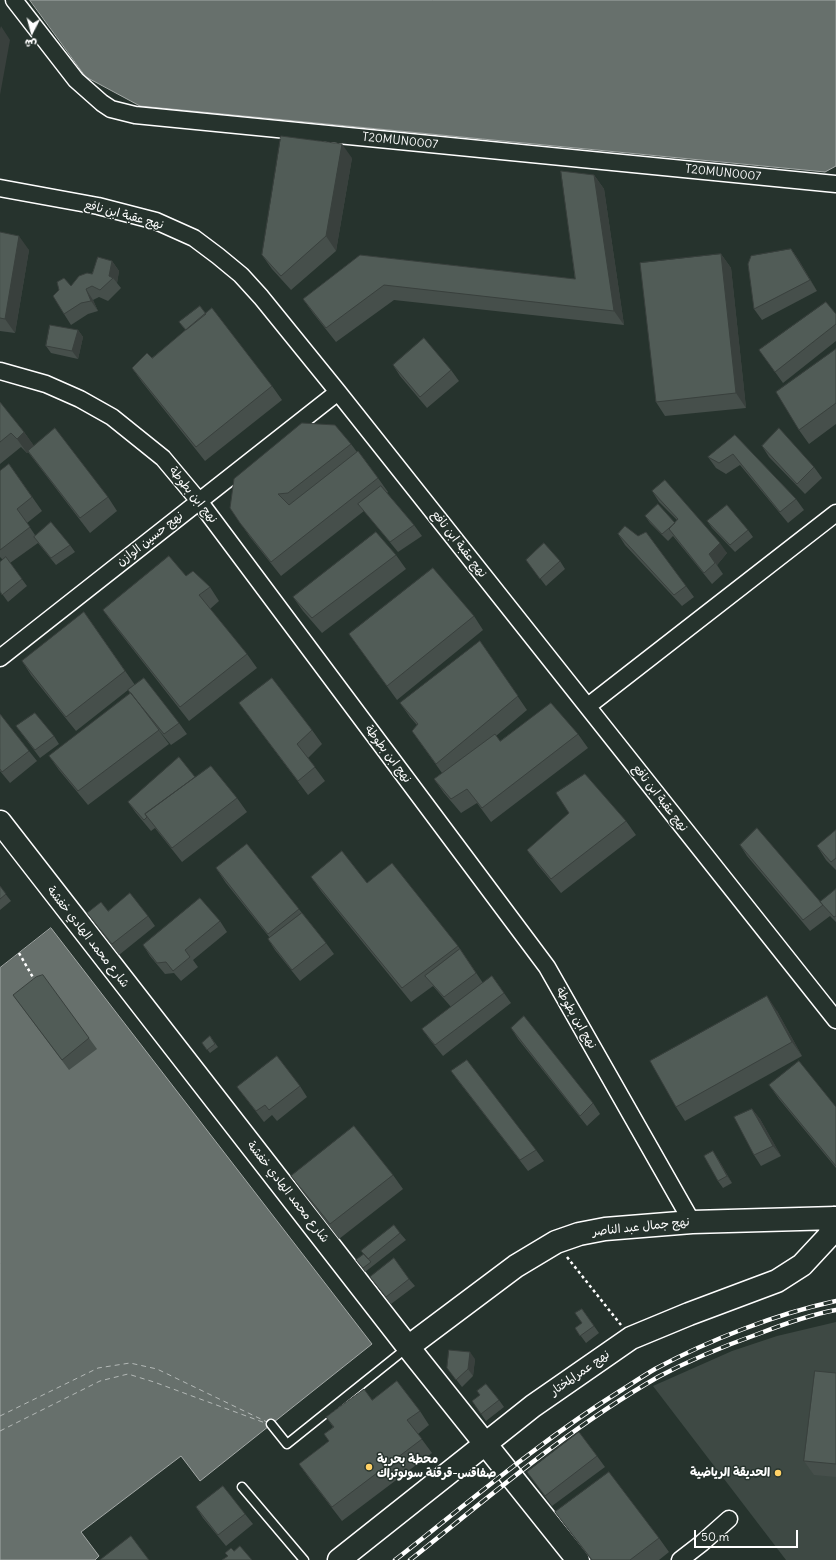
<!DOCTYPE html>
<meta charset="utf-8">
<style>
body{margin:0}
#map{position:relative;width:836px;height:1560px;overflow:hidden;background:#26332d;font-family:Delius,"Playpen Sans Arabic",sans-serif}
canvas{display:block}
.north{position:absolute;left:12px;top:12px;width:40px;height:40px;-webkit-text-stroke:3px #26332d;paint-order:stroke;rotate:186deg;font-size:11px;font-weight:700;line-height:16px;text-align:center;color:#fff}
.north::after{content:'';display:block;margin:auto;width:14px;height:18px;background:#fff;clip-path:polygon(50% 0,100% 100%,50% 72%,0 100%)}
.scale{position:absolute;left:694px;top:1530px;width:104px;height:18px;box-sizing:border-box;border:2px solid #fff;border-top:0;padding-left:5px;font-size:12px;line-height:14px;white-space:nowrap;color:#fff;-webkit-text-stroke:3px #26332d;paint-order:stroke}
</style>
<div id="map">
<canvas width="836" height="1560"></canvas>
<div class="north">ش</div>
<div class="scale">50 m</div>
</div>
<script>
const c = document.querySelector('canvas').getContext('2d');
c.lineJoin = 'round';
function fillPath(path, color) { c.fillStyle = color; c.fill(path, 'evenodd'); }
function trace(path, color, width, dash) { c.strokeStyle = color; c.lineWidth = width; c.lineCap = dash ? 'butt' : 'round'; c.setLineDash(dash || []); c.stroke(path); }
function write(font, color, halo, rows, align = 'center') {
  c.font = font + ' Delius,"Playpen Sans Arabic",sans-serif'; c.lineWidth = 3; c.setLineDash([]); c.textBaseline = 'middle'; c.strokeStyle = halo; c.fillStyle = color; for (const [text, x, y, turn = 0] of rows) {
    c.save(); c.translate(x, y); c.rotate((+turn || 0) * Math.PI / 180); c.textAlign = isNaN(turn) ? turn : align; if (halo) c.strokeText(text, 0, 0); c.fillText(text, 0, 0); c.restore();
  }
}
const green = new Path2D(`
 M836,1322V1560H786L653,1386L732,1351L777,1336Z`);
const water = new Path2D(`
 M30,0H836V166L825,172L140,106L86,77Z
 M51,928L372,1344L200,1481L181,1456L81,1532L99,1556L95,1560H0V968Z`);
const ferry = new Path2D(`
 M0,1416L98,1368L130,1363L157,1369L267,1422
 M0,1431L100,1381L128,1374L154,1382L268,1424`);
const path = new Path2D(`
 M19,953L35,981
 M567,1257L621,1325`);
const lane = new Path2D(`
 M271,1424L287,1444L408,1347
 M242,1487L304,1560`);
const street = new Path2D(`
 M14,0L76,80L102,103L111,109L135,115L836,184
 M0,188L98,206L156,221L194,238L218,256L241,275L261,297L338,392L836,1020
 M0,371L46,384L80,399L112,417L163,458L199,501L547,967L692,1222
 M0,658L338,392
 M588,706L836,513
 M680,1560L702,1543L729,1519`);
const secondary = new Path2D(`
 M0,822L408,1347L578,1560
 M408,1347L516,1266L556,1242L579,1234L605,1229L692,1222L836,1218
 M339,1560L533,1406L631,1338L689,1314L777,1281L802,1265L829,1236L834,1218`);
const rail = new Path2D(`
 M395,1560C469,1502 540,1441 620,1391C631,1384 643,1376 655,1369C709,1340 776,1314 836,1301
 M410,1560C490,1496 569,1428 658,1377C690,1360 724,1346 758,1334C784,1324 809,1315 836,1310`);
const wall = new Path2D(`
 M352,158L336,251L291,290L272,269L262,255Z
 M594,175L604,189L624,325L394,300L336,342L313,313L303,299L360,255L575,279Z
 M0,232L29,250L15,333L0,331Z
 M791,249L798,259L817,291L762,320L754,309Z
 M721,254L731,268L746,408L665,416L656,402Z
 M112,261L119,271L117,283L121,288L108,301L99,297L93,300L98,311L88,314L71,325L64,314L71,286L92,274Z
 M206,314L272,386L282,400L205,461L142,382L132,368L152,358L186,331L179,322Z
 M836,314V341L783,383L759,350Z
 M78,330L83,337L78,359L51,353L46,346Z
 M836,349V424L809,444L799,430Z
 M393,365L451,370L459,381L427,408L400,376Z
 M0,403L24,432L34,446L32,448L108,497L117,511L90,533L38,465L28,452L27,453L21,447L0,464Z
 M735,435L796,499L804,510L788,523L740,465L726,474L716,468L708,457Z
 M351,444L357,452L378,478L388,492L387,493L414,525L422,536L398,552L364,511L281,576L250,537L230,508Z
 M762,446L814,467L822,478L805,494L769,457Z
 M9,464L42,511L27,523L35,535L70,545L75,552L56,565L38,543L10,563L27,586L8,602L0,591L3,560L0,557V471Z
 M652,491L727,553L717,565L723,574L712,584L673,536L668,541L650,523L645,516L675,523L677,520L659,502Z
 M707,521L748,530L753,537L735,552L712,528Z
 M618,534L686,586L694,597L682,606L625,545Z
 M396,555L406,569L322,633L303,611L293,597Z
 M526,560L560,561L565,569L546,586Z
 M186,576L210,587L219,601L210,609L247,654L257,668L189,721L113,624L103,610Z
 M84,612L135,685L179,723L187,734L171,745L157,728L169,744L88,805L59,770L49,756L130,693L128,690L76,731L31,675L22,661Z
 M474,616L483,630L397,700L349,634Z
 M480,641L527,710L496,736L500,741L578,734L588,748L491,822L477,803L461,813L444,793L434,779L442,773L412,731L417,725L410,717L400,703Z
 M239,703L312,730L322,744L308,758L325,781L308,795Z
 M0,714L29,751L37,761L10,783L0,771Z
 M16,726L54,736L59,744L40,758Z
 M196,777L237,798L247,812L182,862L155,828L151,831L136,813L128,802Z
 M626,821L636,835L561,893L537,864L527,850Z
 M836,830V870L826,860L817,846Z
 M247,844L326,943L334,954L300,981L275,950L268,939L270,938L226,883L216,868Z
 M740,845L823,905L836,889V922L830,916L810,931L747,856Z
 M311,877L367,883L458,946L483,983L492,976L511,1003L443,1056L430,1040L422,1029L451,1007L433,986L411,1002L321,891Z
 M0,887L11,901L0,910Z
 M108,911L148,916L155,926L119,955L95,924L87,913Z
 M220,921L227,932L193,960L198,967L181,981L174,973L165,974L150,956L143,945Z
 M13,995L89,1038L97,1049L69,1070Z
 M777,1011L802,1056L685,1121L676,1107Z
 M511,1028L593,1103L600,1114L587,1126L518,1039Z
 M210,1036L218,1047L210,1053L202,1043Z
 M451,1071L536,1150L544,1161L528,1171L459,1082Z
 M769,1085L836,1107V1168L779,1099Z
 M300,1086L307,1097L277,1121L272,1115L264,1122L237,1087Z
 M752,1109L760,1119L781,1156L761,1166L754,1155Z
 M718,1159L732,1183L723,1188L718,1181Z
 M393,1175L403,1189L339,1239L301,1190L291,1176Z
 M400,1233L406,1240L365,1272L356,1260Z
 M370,1277L409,1279L415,1286L391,1304Z
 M582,1309L599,1333L586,1343L575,1328L582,1323Z
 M475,1359L473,1376L462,1387L447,1368Z
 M836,1373V1477L814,1475L804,1461Z
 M372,1400L420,1411L429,1425L418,1434L432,1453L342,1521L309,1478L299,1464L329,1441L324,1434L333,1427L326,1417Z
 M499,1400L504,1407L486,1421L472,1401Z
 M597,1456L605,1467L552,1506L527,1472Z
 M196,1507L245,1514L253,1524L226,1546L203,1518Z
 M555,1512L659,1538L669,1552L659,1560H591Z`);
const shadedWall = new Path2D(`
 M1,26L10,40L0,95V29Z
 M342,144L352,158L336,251L326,236Z
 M594,175L604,189L624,325L614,311Z
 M19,236L29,250L15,333L5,319Z
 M791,249L798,259L817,291L810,280Z
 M721,254L731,268L746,408L736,393Z
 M112,261L119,271L117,283L113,278L109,276Z
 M86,289L93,300L98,311L91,301Z
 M78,330L83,337L78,359L72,351Z
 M24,432L34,446L27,453L17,439Z
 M720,543L727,553L717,565L723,574L709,554Z
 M767,996L777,1011L802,1056L792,1042Z
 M752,1109L760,1119L781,1156L773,1146Z
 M713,1151L718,1159L732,1183L727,1176Z
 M470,1352L475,1359L473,1376L468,1369Z`);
const building = new Path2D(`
 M281,136L342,144L326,236L281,276L262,255Z
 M561,171L594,175L614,311L384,285L326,328L303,299L360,255L575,279Z
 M0,232L19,236L5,319L0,318Z
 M791,249L810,280L754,309L748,264L751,256Z
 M721,254L736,393L656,402L640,263Z
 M98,257L112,261L109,276L113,278L100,290L92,286L86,289L91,301L81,303L64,314L53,296L59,290L57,282L64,278L71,286L79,276L87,273L92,274Z
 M826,302L836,314V324L775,372L759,350Z
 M200,306L206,314L186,330L179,322Z
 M212,308L272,386L196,447L132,368L147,353L152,358Z
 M50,325L78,330L72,351L46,346Z
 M424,338L451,370L420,397L393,365Z
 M836,349V403L799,430L776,392Z
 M0,402L24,432L17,439L11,433L0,442Z
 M302,423L335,425L351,444L288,493L278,494L289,505L358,451L378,478L271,562L240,523L230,508L234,479Z
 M55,428L108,497L80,518L28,451Z
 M779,428L814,467L797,484L762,446Z
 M735,435L796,499L780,512L733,454L719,463L708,457Z
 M9,464L32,497L17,509L30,527L0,550V471Z
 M665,480L720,543L709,554L715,563L704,573L669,529L678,519L652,491Z
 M381,486L414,525L390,542L358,504Z
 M658,504L675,523L662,534L645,516Z
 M727,505L748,530L730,545L707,521Z
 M51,522L70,545L51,558L34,537Z
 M625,526L638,536L646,532L686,586L674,595L618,534Z
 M376,532L396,555L312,618L293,597Z
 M544,543L560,561L540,579L526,560Z
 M169,556L186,576L193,571L210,587L199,595L247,654L180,707L103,610Z
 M6,557L22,579L2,595L0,591V562Z
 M433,568L474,616L387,686L349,634Z
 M84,612L125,671L66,717L22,661Z
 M480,641L518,696L436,764L412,731L418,724L400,703Z
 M144,678L179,723L164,734L128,690Z
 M272,678L312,730L297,744L315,767L298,781L239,703Z
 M131,693L159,730L78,791L49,756Z
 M551,703L578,734L482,808L467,789L451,799L434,779L495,734L500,741Z
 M35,713L54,736L35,750L16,726Z
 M0,714L29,751L2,772L0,769Z
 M179,757L195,777L145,814L147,817L144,820L128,802Z
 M211,766L237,798L172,848L145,814Z
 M585,774L626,821L551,879L527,850L569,813L556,793Z
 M757,828L823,905L803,920L740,845Z
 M836,830V858L831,862L817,846Z
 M247,844L299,909L268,934L216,868Z
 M342,851L367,883L392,863L458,946L402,988L311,877Z
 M0,886L6,894L0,899Z
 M836,889V916L834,917L820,902Z
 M130,893L148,916L112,944L87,913L101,902L108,911Z
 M200,898L220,921L185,950L190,957L173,971L166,962L157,963L143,945Z
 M302,913L326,943L292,970L268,939Z
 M460,949L476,973L444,997L425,976Z
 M43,975L89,1038L62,1060L13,995L36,977Z
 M492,976L504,993L435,1045L422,1029Z
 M767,996L792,1042L676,1107L650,1061Z
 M524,1016L593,1103L580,1116L511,1028Z
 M210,1036L215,1044L207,1050L202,1043Z
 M277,1056L300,1086L269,1110L265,1105L256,1111L237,1087Z
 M467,1060L536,1150L520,1160L451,1071Z
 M799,1061L836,1107V1166L769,1085Z
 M752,1109L773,1146L754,1155L734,1117Z
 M354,1126L393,1175L330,1224L291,1176Z
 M713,1151L727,1176L718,1181L704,1156Z
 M394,1225L400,1233L368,1259L361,1251Z
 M364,1254L371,1262L363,1268L356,1260Z
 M394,1258L409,1279L386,1297L370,1277Z
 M582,1309L594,1326L580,1336L575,1328L582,1323L575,1313Z
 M449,1350L470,1352L468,1369L456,1380L447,1368Z
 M815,1371L836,1373V1464L804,1461Z
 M397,1381L420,1411L407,1420L422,1439L332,1507L299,1464L329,1441L324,1434L334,1427L326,1417L364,1389L372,1400Z
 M486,1384L499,1400L481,1414L472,1401L480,1395L477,1391Z
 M579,1432L597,1456L545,1496L527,1472Z
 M609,1472L659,1538L630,1560H592L555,1512Z
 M223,1486L245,1514L218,1535L196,1507Z
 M131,1536L149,1560H100Z
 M240,1546L252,1560H222L228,1556L225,1553L231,1548L234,1551Z`);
const markers = [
 [369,1467,4,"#ffd166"],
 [778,1473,4,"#ffd166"]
];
const streetNames = [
 ["T20MUN0007",400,141,6],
 ["T20MUN0007",723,173,6],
 ["نهج عقبة ابن نافع",124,215,15],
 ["نهج ابن بطوطة",193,495,51],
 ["نهج حسين الوازن",150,539,-38],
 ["نهج عقبة ابن نافع",459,544,52],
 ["نهج ابن بطوطة",388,754,53],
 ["نهج عقبة ابن نافع",660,798,52],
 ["شارع محمد الهادي خفشة",88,937,52],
 ["نهج ابن بطوطة",576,1018,60],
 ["شارع محمد الهادي خفشة",288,1192,52],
 ["نهج جمال عبد الناصر",641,1227,-6],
 ["نهج عمرالمختار",580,1373,-35]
];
const poiNames = [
 ["محطة بحرية",377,1460],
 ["صفاقس-قرقنة سونوتراك",377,1474],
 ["الحديقة الرياضية",770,1473,"right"]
];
fillPath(green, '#3e4944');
fillPath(water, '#67706c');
trace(water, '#a4a9a7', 1);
trace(ferry, '#b3b8b6', 1, [5, 4]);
trace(lane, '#fff', 11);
trace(street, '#fff', 19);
trace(secondary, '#fff', 25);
trace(path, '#fff', 2.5, [3, 3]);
trace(lane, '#26332d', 8);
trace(street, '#26332d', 16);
trace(secondary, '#26332d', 22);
trace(rail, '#fff', 4.5);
trace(rail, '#26332d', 3, [9]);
fillPath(wall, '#464f4b');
fillPath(shadedWall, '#39403d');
fillPath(building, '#515c57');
trace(building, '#39403d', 1);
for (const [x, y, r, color] of markers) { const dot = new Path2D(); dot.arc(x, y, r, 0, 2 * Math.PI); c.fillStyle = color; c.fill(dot); trace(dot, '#26332d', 1.5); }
write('12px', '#fff', '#26332d', streetNames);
write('bold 12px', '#fff', '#26332d', poiNames, 'left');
</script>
